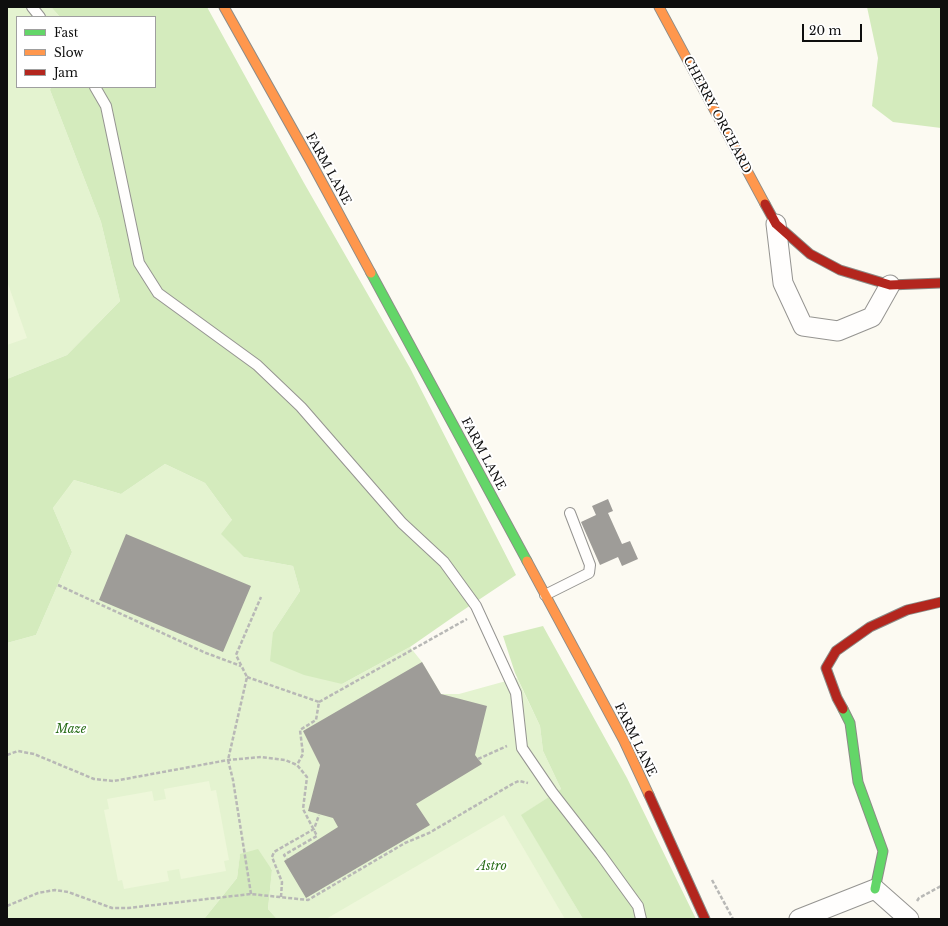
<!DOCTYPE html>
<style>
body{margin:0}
#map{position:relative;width:948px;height:926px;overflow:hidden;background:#fcfaf2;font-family:"Libre Baskerville",serif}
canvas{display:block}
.frame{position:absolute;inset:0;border:8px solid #0e0e0e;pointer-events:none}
.legend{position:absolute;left:16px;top:16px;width:140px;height:72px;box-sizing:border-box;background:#fff;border:1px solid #9f9f9f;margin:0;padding:5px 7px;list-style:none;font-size:12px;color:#0e0e0e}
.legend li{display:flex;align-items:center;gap:8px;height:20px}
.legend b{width:20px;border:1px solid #9f9f9f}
.scale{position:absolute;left:802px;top:24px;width:60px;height:18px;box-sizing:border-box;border:2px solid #0e0e0e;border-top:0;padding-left:5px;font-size:12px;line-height:14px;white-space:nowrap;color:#0e0e0e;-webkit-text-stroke:3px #fff;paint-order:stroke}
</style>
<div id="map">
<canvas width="948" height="926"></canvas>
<div class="frame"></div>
<ul class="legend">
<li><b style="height:5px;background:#63d668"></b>Fast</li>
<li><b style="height:5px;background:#ff974d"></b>Slow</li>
<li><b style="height:5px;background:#b3261e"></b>Jam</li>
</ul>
<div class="scale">20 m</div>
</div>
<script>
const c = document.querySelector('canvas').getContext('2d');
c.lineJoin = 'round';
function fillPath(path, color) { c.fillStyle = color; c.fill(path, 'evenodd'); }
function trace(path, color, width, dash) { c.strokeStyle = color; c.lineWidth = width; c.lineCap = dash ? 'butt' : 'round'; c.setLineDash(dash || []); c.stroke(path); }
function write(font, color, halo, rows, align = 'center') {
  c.font = font + ' "Libre Baskerville",serif'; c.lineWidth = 4; c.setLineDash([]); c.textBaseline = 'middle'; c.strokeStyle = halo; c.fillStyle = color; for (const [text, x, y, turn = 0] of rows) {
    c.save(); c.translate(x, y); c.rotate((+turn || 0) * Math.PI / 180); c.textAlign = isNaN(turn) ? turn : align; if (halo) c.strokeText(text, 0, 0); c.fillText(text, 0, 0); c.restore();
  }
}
const green = new Path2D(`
 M7,7H51L60,17H17V87H51L50,90L101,222L120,301L67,355L7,379Z
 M165,464L205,483L232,520L244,557L293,566L300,591L273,632L342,684L410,647L422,662L441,694H459L517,678L540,726L543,751L561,789L522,815L583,919H277L268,909L272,869L240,855L237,878L204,919H7V643L36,635L72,552L53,508L74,480L121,494Z`);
const forest = new Path2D(`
 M51,7H207L304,183L410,368L516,575L456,615L410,647L342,684L304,675L270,661L273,632L300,591L293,566L244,557L221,534L232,520L205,483L165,464L121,494L74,480L53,508L72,552L36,635L7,643V379L67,355L120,301L101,222L50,90L51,87H155V17H60Z
 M867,7H941V128L893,122L872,106L878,58Z
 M543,626L627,778L696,919H583L521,815L561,789L543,751L540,726L515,673L503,636Z
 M258,849L272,870L268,909L277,919H204L237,878L240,854Z`);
const pitch = new Path2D(`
 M7,281L27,338L7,345Z
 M209,781L211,791L216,790L229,860L224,861L226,871L181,879L179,869L167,871L169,881L124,889L122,880L118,881L104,810L109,809L107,799L152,791L154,801L166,799L164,789Z
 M504,815L565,919H326Z`);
const building = new Path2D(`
 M608,499L613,511L608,513L622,544L630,541L638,559L622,566L618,557L600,565L581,522L596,515L592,506Z
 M126,534L251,586L223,652L99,600Z
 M422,662L441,694L487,706L475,755L482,764L416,804L430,825L306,898L284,861L338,827L333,818L308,811L320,765L303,731Z`);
const path = new Path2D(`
 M58,585L206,653L241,666
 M247,677L319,702L316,720L300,730L303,754L297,765
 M319,702L467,619
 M7,755L18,751L34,754L94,779L114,781L228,760L261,757L285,760L297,765L307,777L303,809L317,836L284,855L287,859
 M478,759L507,746
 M712,880L733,919
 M251,894L233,780L228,760L247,677L236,655L261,597
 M281,897L282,882L272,857L274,852L314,829L319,815
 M917,901L919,898L941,886
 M7,906L38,893L55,890L68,892L112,908H128L251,894L308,900L405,843L429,833L514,783L519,781L528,783`);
const lane = new Path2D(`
 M32,7L40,17
 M95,87L106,106L139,263L158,293L257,365L301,407L402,523L444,562L476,606L516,693L522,748L552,792L601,855L638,906L641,919
 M545,595L589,573L590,565L570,513`);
const street = new Path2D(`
 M776,224L783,283L803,326L838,331L872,317L890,285
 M799,919L875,889L909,919`);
const fast = new Path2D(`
 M371,273L527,561
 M843,709L850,723L858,782L883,851L875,889`);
const slow = new Path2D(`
 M224,7L311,162L371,273
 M659,7L765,204
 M527,561L624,741L649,795`);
const jam = new Path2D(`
 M765,204L776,224L810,254L840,270L890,285L941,283
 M843,709L837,698L826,668L836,651L870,627L907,610L941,602
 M649,795L705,919`);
const streetNames = [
 ["CHERRY ORCHARD",717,115,62],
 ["FARM LANE",328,169,61],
 ["FARM LANE",483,454,62],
 ["FARM LANE",635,740,64]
];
const parkNames = [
 ["Maze",71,730],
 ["Astro",492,867]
];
fillPath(green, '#e4f3d0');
fillPath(forest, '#d4ebbd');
fillPath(pitch, '#eef7da');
fillPath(building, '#9e9c98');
trace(lane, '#959491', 12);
trace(street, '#959491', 21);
trace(fast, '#8c8b87', 11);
trace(slow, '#8c8b87', 11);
trace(jam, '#8c8b87', 11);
trace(path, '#b8b8b6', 2.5, [4, 2]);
trace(lane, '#fffefd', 10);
trace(street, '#fffefd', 19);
trace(fast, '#63d668', 9);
trace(slow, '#ff974d', 9);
trace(jam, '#b3261e', 9);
write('12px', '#0e0e0e', '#fff', streetNames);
write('italic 12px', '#286c18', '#fff', parkNames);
</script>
